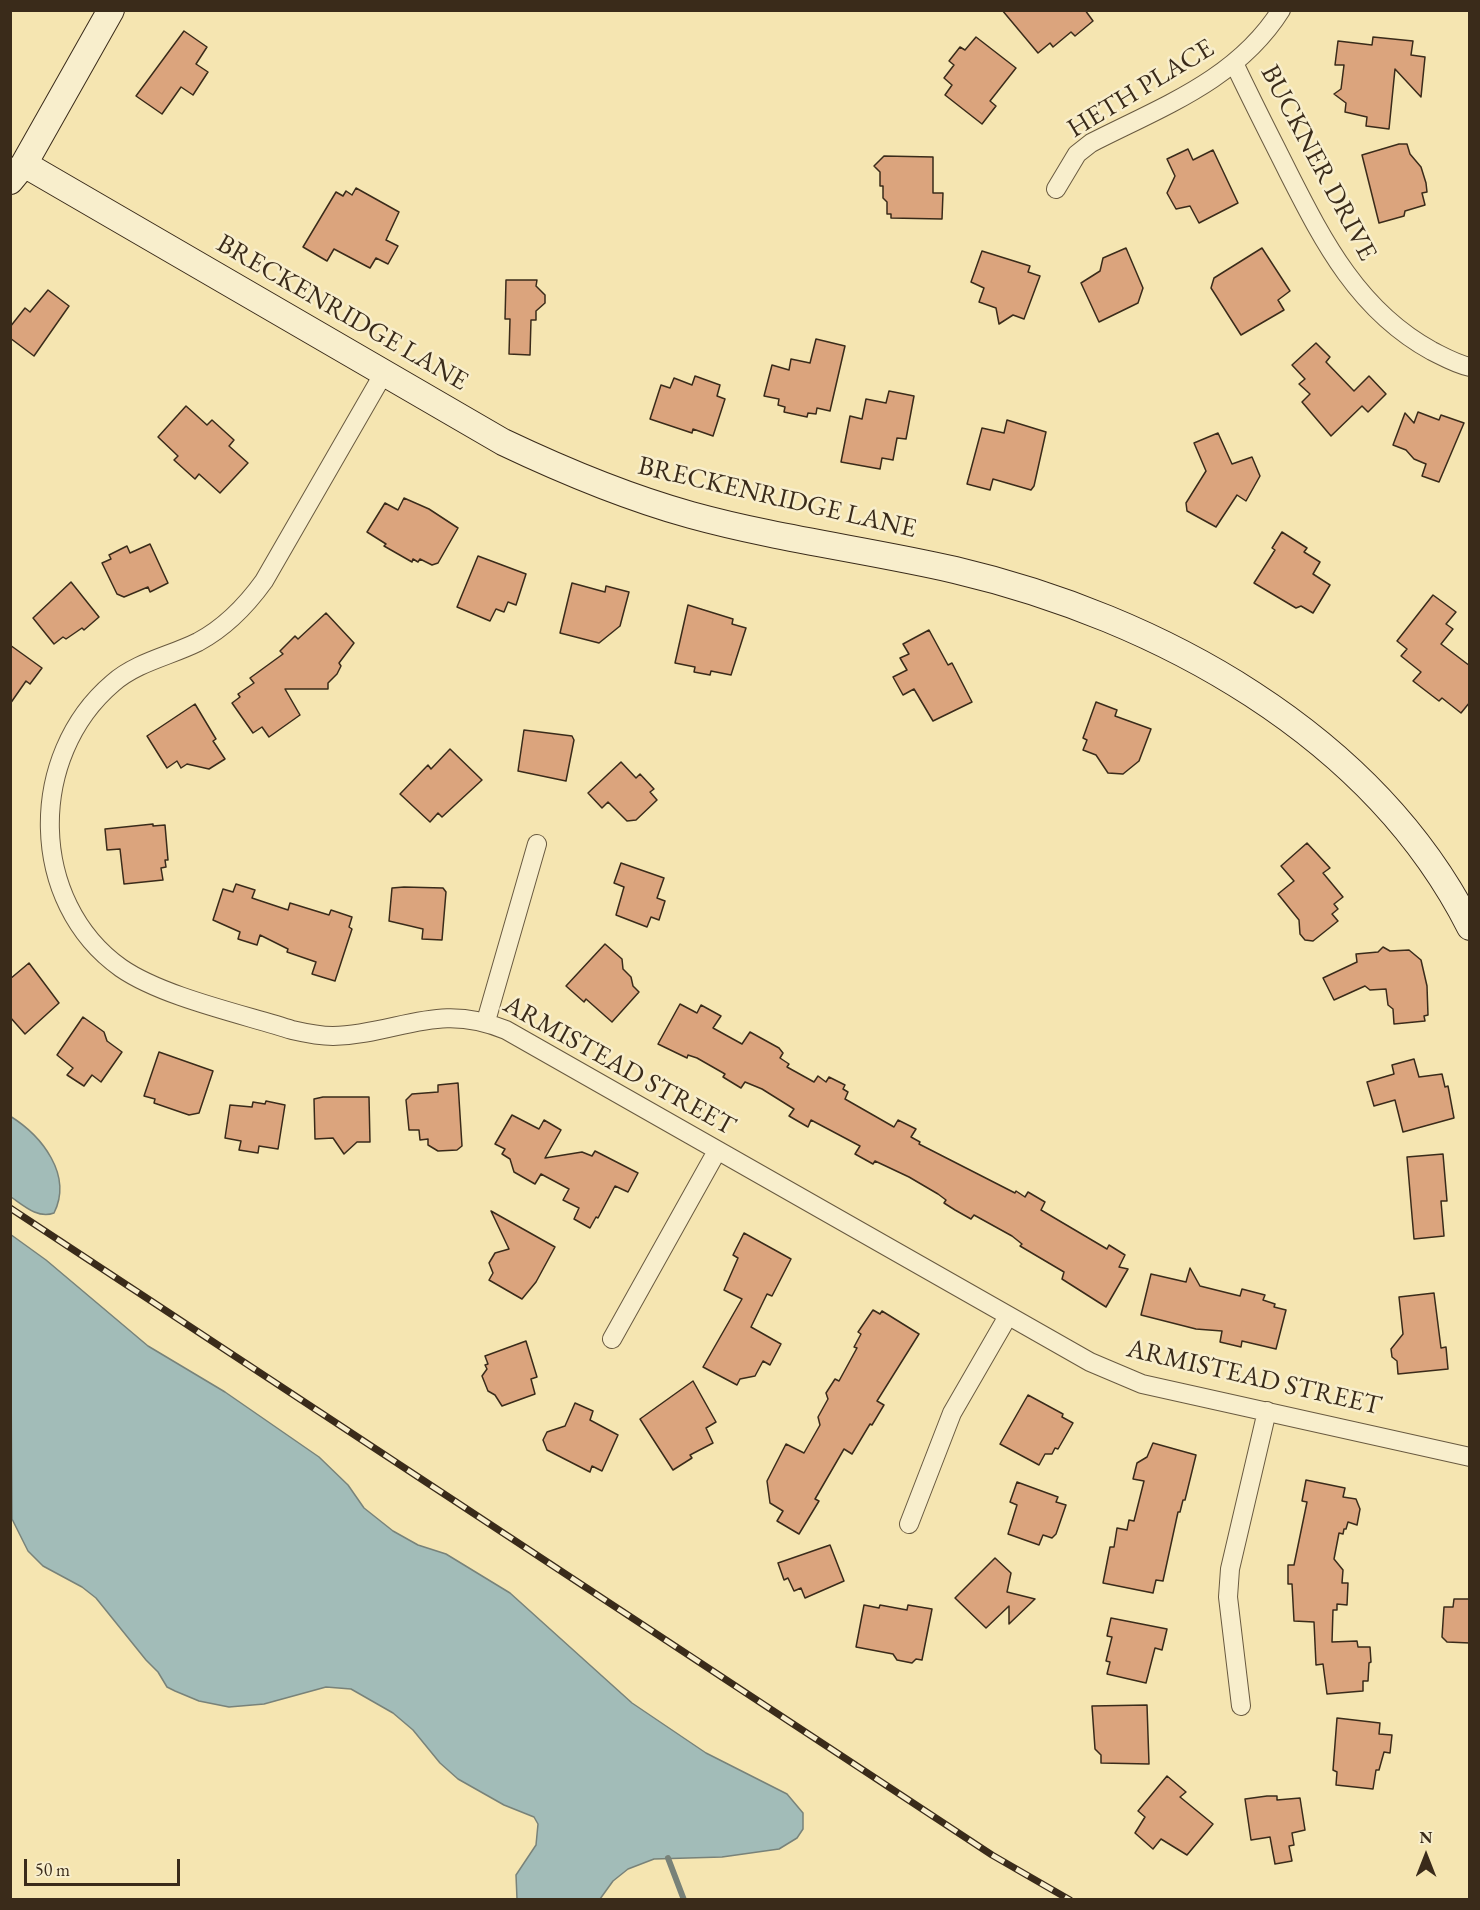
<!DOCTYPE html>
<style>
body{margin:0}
#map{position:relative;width:1480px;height:1910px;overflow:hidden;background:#f5e5b1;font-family:"EB Garamond",serif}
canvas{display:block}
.frame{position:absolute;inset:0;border:12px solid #3a2b1a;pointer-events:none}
.north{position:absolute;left:1396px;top:1826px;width:60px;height:60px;-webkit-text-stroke:4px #f8eecc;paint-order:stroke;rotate:0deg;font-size:16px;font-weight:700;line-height:24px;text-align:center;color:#3a2b1a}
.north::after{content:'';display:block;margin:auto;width:21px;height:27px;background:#3a2b1a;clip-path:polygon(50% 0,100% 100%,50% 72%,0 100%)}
.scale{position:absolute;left:24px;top:1859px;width:156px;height:27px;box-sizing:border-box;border:3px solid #3a2b1a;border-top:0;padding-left:8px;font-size:18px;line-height:21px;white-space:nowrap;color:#3a2b1a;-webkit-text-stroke:4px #f8eecc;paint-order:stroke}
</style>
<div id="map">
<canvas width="1480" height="1910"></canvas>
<div class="frame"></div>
<div class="north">N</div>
<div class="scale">50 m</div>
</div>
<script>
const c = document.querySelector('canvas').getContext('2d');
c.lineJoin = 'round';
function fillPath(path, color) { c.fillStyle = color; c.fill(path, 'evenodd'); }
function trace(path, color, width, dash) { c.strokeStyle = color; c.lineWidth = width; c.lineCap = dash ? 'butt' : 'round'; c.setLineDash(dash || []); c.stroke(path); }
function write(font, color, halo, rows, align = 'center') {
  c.font = font + ' "EB Garamond",serif'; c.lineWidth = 5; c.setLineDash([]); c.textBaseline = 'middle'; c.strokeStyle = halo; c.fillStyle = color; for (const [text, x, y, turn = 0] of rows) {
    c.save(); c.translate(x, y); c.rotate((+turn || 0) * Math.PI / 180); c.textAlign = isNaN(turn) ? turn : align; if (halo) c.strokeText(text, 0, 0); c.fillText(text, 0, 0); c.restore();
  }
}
const water = new Path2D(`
 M10,1116C42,1136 73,1175 54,1213C38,1219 24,1206 11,1197Z
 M10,1234L46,1260L148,1346L225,1392L319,1457L348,1485L364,1508L393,1531L418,1545L446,1554L510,1593L632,1703L706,1753L787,1794L803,1813V1829L797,1838L779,1849L722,1857L654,1859L628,1869L613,1881L600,1899H517L516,1875L536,1845L538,1824L534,1817L504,1805L458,1779L440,1763L413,1730L393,1713L351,1689L326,1687L264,1704L229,1707L199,1701L175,1691L167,1687L158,1672L146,1660L96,1598L82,1587L43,1566L28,1551L12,1519Z`);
const stream = new Path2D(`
 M668,1858L684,1900`);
const building = new Path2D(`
 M1002,10H1085L1093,21L1075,36L1071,32L1053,47L1050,43L1038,53Z
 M184,31L207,47L196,64L208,72L193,95L181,87L162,114L136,96Z
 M976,37L1016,68L990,101L996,106L982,124L945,95L952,85L944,78L954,65L949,61L960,47L965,50Z
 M1373,37L1413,41L1411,55L1425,57L1421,97L1395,69L1389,129L1366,126L1367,117L1345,112L1346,103L1334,94L1341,89L1344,65H1335L1338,41L1372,45Z
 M1399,144H1407L1410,154L1421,167L1426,183L1427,192L1422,193L1425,205L1405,211L1404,216L1379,223L1362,155Z
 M1188,149L1193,160L1213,150L1238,203L1199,223L1190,206L1176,209L1167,193L1175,176L1167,159Z
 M884,156L933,157V193H943L942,219L891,218V214H887V202L883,198V186H880V172L874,166Z
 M356,188L399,212L386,240L398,246L388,264L376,258L370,268L334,249L327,261L303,247L336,192L343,196L346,191L352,195Z
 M1126,248L1143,288L1138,303L1099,322L1081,283L1100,271L1103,258Z
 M1262,248L1290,291L1278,300L1284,310L1241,335L1211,288L1214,278Z
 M982,251L1030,266L1028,272L1040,276L1024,319L1013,315L999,324L996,308L979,302L984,288L971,282Z
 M506,280H537L536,286L545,295V303L536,311V320H531L530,355L509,354L510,319H505Z
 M48,290L69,306L34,356L10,338V327L25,308L30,312Z
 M816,339L845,346L830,411L817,408L816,414L808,413L807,417L784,412L785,407L778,405L779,399L764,396L772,365L789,370L791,359L810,363Z
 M1316,343L1330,357L1326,362L1354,391L1369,376L1386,394L1368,412L1362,406L1331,436L1302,402L1310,394L1299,384L1305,379L1292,365Z
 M695,376L720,385L717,396L725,399L713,436L693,429L692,433L650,419L661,385L670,388L674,378L692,385Z
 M889,391L914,396L906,439L897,438L893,460L882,458L880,469L841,462L850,416L862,419L866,399L886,403Z
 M186,406L207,425L212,420L234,440L229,446L248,463L220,493L199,474L195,479L174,460L178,456L158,437Z
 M1418,412L1439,420L1441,415L1464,423L1439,482L1422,476L1426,464L1414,459L1406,450L1393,445L1405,413L1414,423Z
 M1007,420L1046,432L1034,486L1031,490L993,479L990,490L967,484L982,428L1004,433Z
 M1218,433L1232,464L1252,457L1260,476L1246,501L1237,495L1216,527L1187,511L1186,503L1206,471L1194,443Z
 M404,498L429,509L458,528L438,563L432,565L420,559L418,562L413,559L412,562L384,546L386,544L367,532L385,503L398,510Z
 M1282,532L1307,548L1304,552L1320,562L1313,574L1330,585L1313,613L1301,606L1296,608L1254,583L1275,550L1272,548Z
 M150,544L168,583L150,592L148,587L124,597L117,594L102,563L111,559L109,555L127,546L130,553Z
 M478,556L526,574L516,605L508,602L504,612L496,609L490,621L457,607Z
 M71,582L99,617L84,630L82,628L66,639L63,637L54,644L33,618Z
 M572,583L605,592L606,586L629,592L620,626L599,643L560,633Z
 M1433,595L1456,612L1446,624L1453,629L1441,644L1470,666V702L1461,713L1442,698L1439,701L1413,681L1421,672L1401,656L1407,649L1397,641Z
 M688,605L733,619L732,624L746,628L731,675L711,671L710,675L694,672L695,667L675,663Z
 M326,613L354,643L339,663L341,666L337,674L328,683V689H285L300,715L269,737L262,727L253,733L232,703L240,697L238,694L254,683L250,678L283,654L280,651L295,636L298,639Z
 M929,630L948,665L952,663L972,702L933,721L914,689L903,695L893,677L907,670L900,658L909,654L903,644Z
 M10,645L42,668L30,684L26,681L10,704Z
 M1096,702L1117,710L1115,716L1151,729L1139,761L1123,774L1108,773L1096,755L1083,750L1087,740L1083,738Z
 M195,704L216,739L213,741L225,759L209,769L187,764L181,768L177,761L167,768L147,736Z
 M524,730L572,736L574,740L566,781L518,771Z
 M450,749L482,780L442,817L438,813L430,822L400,794L428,765L431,769Z
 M621,762L636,778L640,774L654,789L650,792L657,800L636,820L627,821L608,802L602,808L588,793Z
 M153,824V826L165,825L168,860H165L166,867L161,868L163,880L124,884L120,849L107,850L105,829Z
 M1307,843L1330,868L1323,873L1343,897L1334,904L1338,909L1332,914L1338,921L1313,941L1305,940L1300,934L1299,920L1278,894L1294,881L1281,866Z
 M621,863L664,878L657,898L665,901L659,920L651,917L647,927L616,915L624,887L614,883Z
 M236,884L255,890L252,898L288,910L290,903L329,915L331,910L352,917L349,927L352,929L335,981L312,974L316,962L287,952L288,949L260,935L257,945L238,939L240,932L213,920L223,889L233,892Z
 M404,887L443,888L446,892L442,940L422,939L423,929L389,921L392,888Z
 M605,944L622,959L623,969L631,977L633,986L639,992L612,1022L586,999L584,1002L566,986Z
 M1383,947L1390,951L1409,950L1421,960L1427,986L1428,1015L1424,1016L1425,1021L1394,1024L1393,1009L1388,1005L1386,989L1370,990L1365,986L1334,1000L1323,978L1357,962L1356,954L1378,952Z
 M29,963L59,1003L25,1034L10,1017V979Z
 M680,1004L697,1013L701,1005L721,1016L713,1028L742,1044L750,1032L779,1048L783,1053L780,1058L789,1064L787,1067L814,1082L818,1076L826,1082L829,1077L845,1085L843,1089L848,1092L845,1099L894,1127L898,1120L916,1129L911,1137L920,1142L919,1144L1015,1193L1016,1191L1025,1197L1028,1192L1045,1202L1041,1210L1107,1249L1109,1245L1125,1255L1119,1267L1128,1269L1106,1307L1062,1279L1064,1272L1020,1246L1022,1244L1012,1236L974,1215L971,1219L955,1210L944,1203L946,1200L938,1194L909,1177L875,1161L873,1164L855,1154L860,1146L811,1120L808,1127L789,1116L794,1109L762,1089L745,1082L741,1088L723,1077L725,1074L697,1058L688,1055L687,1058L658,1044Z
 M83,1017L104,1032L107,1041L122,1052L101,1082L92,1075L84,1086L67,1075L73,1068L57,1055Z
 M159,1052L213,1071L199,1113L189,1115L154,1103L155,1099L144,1096Z
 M1414,1059L1419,1077L1442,1074L1445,1087L1448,1086L1454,1118L1403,1132L1395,1100L1374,1106L1367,1082L1394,1074L1392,1065Z
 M458,1083L462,1146L457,1150L438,1151L428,1145V1139L420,1140L419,1130H409L406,1100L412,1094L438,1092V1085Z
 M323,1097H369L370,1142H357L344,1154L333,1138L315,1139L314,1099Z
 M266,1101L285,1105L278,1149L259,1146L258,1153L239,1150L241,1141L225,1138L230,1105L252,1107L253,1102L265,1104Z
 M512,1115L539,1129L544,1120L561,1130L545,1158L582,1152L592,1156L595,1151L638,1173L628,1192L615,1186L598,1218L596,1217L590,1228L574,1219L579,1208L563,1200L569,1189L541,1174L535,1184L514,1172L510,1159L502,1154L505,1149L495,1144Z
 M1443,1154L1447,1201H1441L1444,1236L1414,1239L1407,1157Z
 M491,1211L555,1247L536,1282L522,1299L489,1280L493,1273L489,1263L495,1253L509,1249Z
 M744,1233L791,1259L772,1296L767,1294L751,1327L781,1344L770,1365L763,1361L755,1376L740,1379L737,1385L703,1367L742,1299L724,1290L738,1258L733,1255Z
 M1190,1268L1200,1286L1240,1296L1242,1289L1265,1295L1263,1300L1275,1304L1274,1307L1286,1310L1276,1349L1242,1341L1241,1347L1220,1342L1222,1331L1196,1329L1141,1315L1151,1274L1186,1282Z
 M1434,1293L1441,1348L1446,1347L1448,1369L1398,1374L1397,1361L1392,1357L1391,1349L1403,1334L1399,1297Z
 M873,1310L880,1314L882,1311L919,1334L877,1401L884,1405L872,1425L870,1424L852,1454L844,1449L815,1499L819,1501L799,1534L777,1521L783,1511L770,1503L767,1481L786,1444L804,1453L820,1425L818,1417L828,1399L826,1393L835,1379L839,1381L857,1348L854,1347L861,1334L858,1332Z
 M526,1341L537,1377L531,1379L535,1394L502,1406L495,1395L488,1391L482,1376L487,1369L485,1365L488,1364L485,1356Z
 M693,1381L716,1422L706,1428L713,1443L690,1455L692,1458L673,1470L640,1419Z
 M1028,1395L1063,1414L1062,1417L1073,1423L1058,1449L1055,1448L1052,1454H1045L1039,1465L1000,1444Z
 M575,1403L593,1411L590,1420L618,1435L602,1471L592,1466L590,1472L547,1450L543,1440L547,1432L565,1426Z
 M1153,1443L1196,1455L1185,1500H1183L1180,1512H1178L1163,1581L1156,1580L1153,1593L1103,1583L1110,1547H1114L1117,1528L1127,1530L1129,1520L1134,1521L1144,1481L1133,1479L1137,1463L1147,1457Z
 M1306,1480L1345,1488L1343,1497L1356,1499L1360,1509L1357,1525L1348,1522L1346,1529H1344L1343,1534L1339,1533L1334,1559L1343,1570L1342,1583H1348L1347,1605L1337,1604V1610H1333L1332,1642L1357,1641L1358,1647H1370L1371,1662L1369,1663L1368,1681H1363V1691L1327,1694L1323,1664L1316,1665L1314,1622L1294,1621L1292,1584H1288V1565H1294L1307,1502L1302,1501Z
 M1017,1482L1058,1497L1056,1502L1066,1505L1056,1534L1052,1538L1043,1535L1039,1545L1008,1534L1017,1505L1010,1502Z
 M830,1545L844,1581L805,1598L801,1588L794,1591L788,1578L784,1580L778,1563Z
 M995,1558L1011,1573L1007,1592L1035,1599L1009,1624V1606L986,1628L955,1598Z
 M1454,1599H1470V1643L1447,1642L1442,1637L1444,1607H1453Z
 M864,1605L879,1608L880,1605L907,1610L908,1605L932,1609L922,1660L916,1659L912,1663L897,1660L893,1654L856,1647Z
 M1111,1618L1167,1629L1162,1650L1155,1648L1146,1683L1107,1674L1110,1662L1106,1661L1112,1637L1107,1636Z
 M1147,1705L1149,1764L1101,1763V1755L1095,1749L1092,1706Z
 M1337,1718L1380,1723L1379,1734L1392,1735L1390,1753L1384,1752L1379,1770H1376L1373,1789L1336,1785L1337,1772L1333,1770Z
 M1167,1776L1186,1792L1180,1797L1213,1824L1187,1855L1161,1839L1153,1849L1135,1833L1145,1817L1138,1811Z
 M1267,1796H1277V1800L1300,1798L1305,1830L1292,1833L1294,1845L1289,1846L1292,1861L1275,1864L1270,1837L1251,1840L1245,1799Z`);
const street = new Path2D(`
 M1235,65C1252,101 1270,136 1288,172C1324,243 1359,311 1432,351C1444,357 1456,364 1470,367
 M1056,189L1077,154L1091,143C1161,107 1237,80 1281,10
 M385,371L264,581C246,606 226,627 198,642C170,656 137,662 113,683C27,756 28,902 121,968C163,997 242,1014 292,1030C305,1033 319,1036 333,1036C399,1034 438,1001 506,1030L1090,1362L1142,1384L1470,1457
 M486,1021L537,844
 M612,1339L717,1151
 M909,1524L952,1413L1008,1316
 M1241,1706L1228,1597L1230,1569L1267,1411`);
const secondary = new Path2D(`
 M24,164L503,442C564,471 626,497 691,515C778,539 868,550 955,570C1159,618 1372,734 1470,927
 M10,181L24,164L111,10`);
const rail = new Path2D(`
 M10,1208L992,1855L1070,1900`);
const streetNames = [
 ["HETH PLACE",1141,89,-31],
 ["BUCKNER DRIVE",1318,163,62],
 ["BRECKENRIDGE LANE",342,313,30],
 ["BRECKENRIDGE LANE",777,498,13],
 ["ARMISTEAD STREET",619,1066,29],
 ["ARMISTEAD STREET",1254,1378,13]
];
fillPath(water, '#a2bcb8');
trace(water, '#788279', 1.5);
trace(stream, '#788279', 6);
fillPath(building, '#dba47d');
trace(building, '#3a2b1a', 1.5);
trace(street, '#695a40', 20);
trace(secondary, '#3a2b1a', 28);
trace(street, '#f8eecc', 18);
trace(secondary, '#f8eecc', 26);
trace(rail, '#3a2b1a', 7);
trace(rail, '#f8eecc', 4.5, [14]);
write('27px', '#3a2b1a', '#f8eecc', streetNames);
</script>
